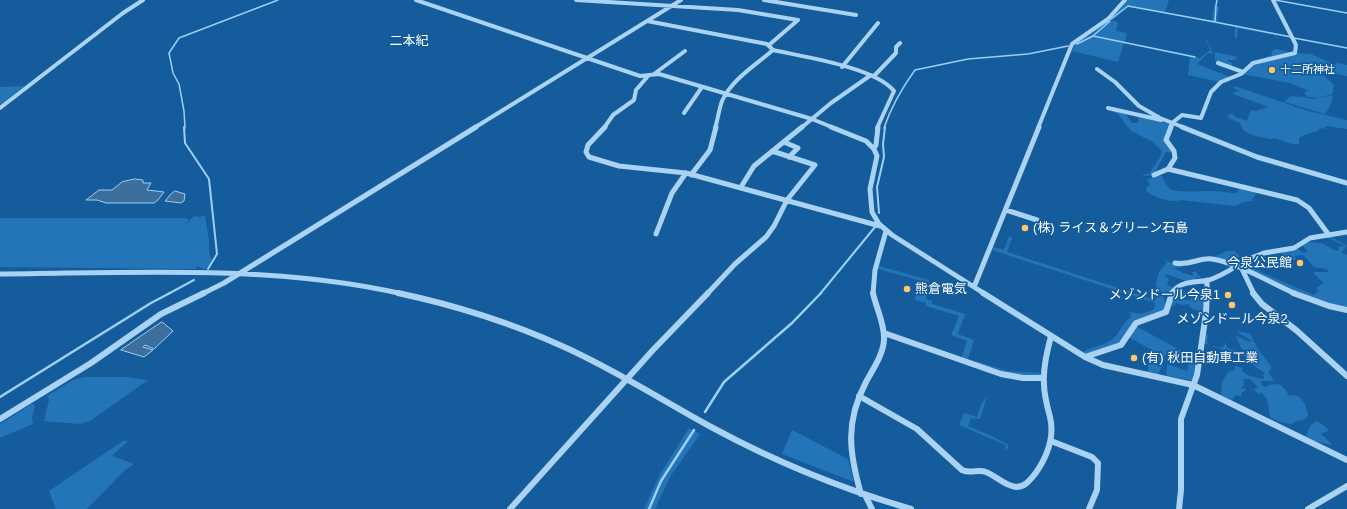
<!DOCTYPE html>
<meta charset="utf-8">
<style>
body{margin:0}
canvas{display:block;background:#145c9b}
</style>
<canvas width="1347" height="509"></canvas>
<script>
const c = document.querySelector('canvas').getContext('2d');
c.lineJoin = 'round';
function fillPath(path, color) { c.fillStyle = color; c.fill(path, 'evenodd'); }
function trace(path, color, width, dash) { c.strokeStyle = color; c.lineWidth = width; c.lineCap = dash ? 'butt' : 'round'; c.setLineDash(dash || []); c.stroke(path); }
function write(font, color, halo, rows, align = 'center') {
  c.font = font + ' Helvetica,"Noto Sans JP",sans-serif'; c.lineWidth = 3.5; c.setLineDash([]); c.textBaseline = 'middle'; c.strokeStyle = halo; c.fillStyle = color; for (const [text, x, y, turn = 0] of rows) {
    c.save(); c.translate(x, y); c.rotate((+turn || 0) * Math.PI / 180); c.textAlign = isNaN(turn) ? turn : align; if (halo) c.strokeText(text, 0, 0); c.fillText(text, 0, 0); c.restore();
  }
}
const green = new Path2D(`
 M1127,0H1169L1165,12L1212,21L1214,6H1219L1217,22L1291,38L1277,35L1276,36L1279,39L1276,38L1275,35L1238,28L1237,38H1235V27L1129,6L1113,20L1109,19L1124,4Z
 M1108,20L1118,22L1116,31L1127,33L1125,42L1200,58L1210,50L1207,42L1204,39L1207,40L1213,54L1208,53L1197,64L1230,77L1220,82L1188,75L1190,57L1124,43L1118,62L1072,51L1076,43L1093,33Z
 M1276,49L1294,53L1311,54L1333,64L1317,65V66L1333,65L1338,63L1347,65V76L1318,70L1334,85L1332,94L1318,98L1291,95L1281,100L1290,95L1307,97L1304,92L1309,91L1290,83L1242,74L1250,67L1268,56H1271L1273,50Z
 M1215,52L1238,57L1234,60H1228L1227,61L1232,63V66L1215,61Z
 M24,86L0,105V87Z
 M1235,86L1308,111L1347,120V129L1326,126L1324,129L1320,128L1318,131L1307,134L1299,138V144H1292L1274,138L1272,139C1260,137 1243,136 1240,123L1229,118L1228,116L1230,114H1233L1235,117L1247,121L1251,110L1256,111L1269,107L1233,94L1234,92L1241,91L1233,88Z
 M1333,95L1331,104L1325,114L1285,102L1284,101L1292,96L1315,99Z
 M1106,109L1126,114L1132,123H1138V116L1170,124L1166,135L1173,153L1166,152L1156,170L1160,172L1148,176L1140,175L1149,174C1153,167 1161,158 1162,151L1153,142L1131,131L1118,114Z
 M1158,175L1162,176C1163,179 1167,187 1170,189C1177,193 1201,191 1210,191C1219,191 1228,193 1237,193L1240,188L1254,192L1256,194L1252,199L1253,201L1244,202L1235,206L1181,200C1172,203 1154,198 1146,191L1147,187L1150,184L1147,180Z
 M194,216L198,217L205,216L209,240V253L212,260L208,268L204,269L197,266L196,269L0,267V218H184L189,219L186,224Z
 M1009,236L1012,238L1007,252L1155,300L1157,296C1155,284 1156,272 1167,263L1163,260L1184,267L1174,268L1183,273L1193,276L1192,272H1196L1202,279L1196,277V279L1186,281L1166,274L1165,276L1169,279L1167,285L1172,287L1171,292L1167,291L1163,293L1165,302V310L1139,321L1117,344L1085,356L979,288L1083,352C1091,347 1102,346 1110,341C1119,336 1121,324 1130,318L1131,312C1140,315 1147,313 1154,309L1155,303L992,250L994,247L1004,250Z
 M1330,236L1347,246L1341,252L1347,255V309L1287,290L1242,267L1249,261L1251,267L1265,274L1314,295L1319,290L1316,288L1324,283L1314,274V272H1328L1327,269L1314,267L1303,255L1295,256L1296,260H1288L1280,252L1297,248L1303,253L1308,252L1302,245L1305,242L1322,243L1332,249L1338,251L1339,249L1338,247L1345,246L1327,237Z
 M1227,251H1234L1240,256L1234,262H1229L1214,257Z
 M879,266L929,280L926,299L932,301V304L965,314L958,334L974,340L968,359L1008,371L1042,373L1041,377L1018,376L961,359L967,341L951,335L959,316L926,306V303L915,300L917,289L923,291L925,282L878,269Z
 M1178,290L1193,294L1198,297V295L1201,297L1204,295L1205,313L1191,308L1188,304L1183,305L1176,303L1174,306L1170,305L1173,299L1190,300L1191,296L1180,293L1178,294L1180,298H1175L1172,294Z
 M1136,326L1196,359L1193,381L1166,375L1167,364L1187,371L1189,363L1179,359L1176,355L1169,352L1165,356L1159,374L1148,372V360L1152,350L1128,337Z
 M1238,331L1250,334L1260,352L1271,366V369L1268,372L1274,381H1263L1261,382V385L1266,387L1268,385L1279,384L1285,389L1289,396C1301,392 1306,405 1308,415L1306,419L1294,422L1293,424C1285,424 1277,421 1270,417L1267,399L1261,392L1259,394L1254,390L1258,387L1250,379H1243L1244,386H1242L1241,389L1246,388L1244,392L1242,391L1241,397L1236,395L1232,400L1221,395L1222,382L1229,371L1235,370V366L1243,368L1242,371C1248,376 1256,378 1263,379L1264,377L1263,375L1265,373L1253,365L1242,361L1241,359H1249L1245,356L1234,354L1203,343L1206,334L1208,335L1207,341L1209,345L1222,348L1226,342L1227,348L1245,353L1246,351L1241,348L1236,336C1242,338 1246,341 1252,342L1251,340L1238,333Z
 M85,377H126L148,380L90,421L80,424L44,421L49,400L47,396L73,380Z
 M987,396L980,419L971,418L968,426L994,437L1008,445V448L1005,451L1006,445L959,425L964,413L977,417L982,403Z
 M32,404L35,405L32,418L33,424L0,438V424Z
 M1316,421L1319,422L1329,430L1321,434L1332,444L1330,445L1315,441L1306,436L1310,426Z
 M689,428L700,434L670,477L655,509H644L660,474Z
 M792,430L848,459L854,482L782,454Z
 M123,441H128L112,456L134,464L124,471L87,509H56L49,491Z`);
const water = new Path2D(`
 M135,179L143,180V183H151L147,190L164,192L158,200L154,203H106L97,200H86L99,190H112L122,182Z
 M175,191L185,194L184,201L181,203L165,201L171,194Z
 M162,322L173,331L154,349L145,345L143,347L153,350L144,357L121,350Z`);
const streamFar2 = new Path2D(`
 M1275,0L1347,13
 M1216,5L1217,0
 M1111,19L1128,6L1215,22L1216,6
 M1215,22L1291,37
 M1093,36L1195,57
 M1294,38L1347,48
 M1077,44L1093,36L1110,21
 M185,128L184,111L179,84L173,73L169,53L179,38L278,0
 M884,128C891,107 902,88 915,70L968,59L1028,54L1068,46`);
const streamFar1 = new Path2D(`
 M184,127L185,143L209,179L217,254L208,269
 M879,213L877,187L884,157L883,144L885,127
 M168,294L194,280
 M820,294L875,227`);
const stream = new Path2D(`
 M0,397L151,303L170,293
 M705,412L724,382L792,323L821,293
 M649,509L661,481L694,430`);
const minorFar2 = new Path2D(`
 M416,0L640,76L659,74L812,119L834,128
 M576,0L738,10L798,20
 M764,0L856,15
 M647,21L767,44L773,50C804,57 875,67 894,91L877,128
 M769,45L798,20
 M1218,63L1243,72
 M842,67L878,23
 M1097,69L1115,82L1139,106L1160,118L1185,128
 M654,74L685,51
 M874,76L896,53V47L900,43
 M0,108L123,13L143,0
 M1108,108L1161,120
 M684,113L702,87
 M474,128L681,0
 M604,128L613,115L634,100L636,90L648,76
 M715,128C718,119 719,109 722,101C732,79 756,65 773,50
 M801,128L831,103L871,75
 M1038,128L1072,44L1108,19L1125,0
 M1170,128L1172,123L1182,115L1201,118L1211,92L1221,82L1241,74L1253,63L1295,53L1296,45L1273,0`);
const minorFar1 = new Path2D(`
 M605,127L588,145L586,152L589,157L619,166L686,173L880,226
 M831,127L866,141L874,149L877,156L870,189L872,212L879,224L892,235L985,294
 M1182,127L1257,157L1347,183
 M784,142L798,148L789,157
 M874,148L876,145L878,127
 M1168,169L1297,200L1309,208L1329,235
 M691,175L710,150L716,127
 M1154,175L1168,169L1175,158L1174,151L1166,140L1171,127
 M741,187L754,166L802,127
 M1006,210L1037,220
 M656,234L672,193L686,173
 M1175,263C1190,266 1200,257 1212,259C1238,263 1271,283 1296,294
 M1239,267L1251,258L1264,253L1294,248L1310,238L1347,232
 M1242,269L1254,294
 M0,274C133,273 272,264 403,294
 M974,287L1039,127
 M202,294L224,283L476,127
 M707,294L735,264L766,237L774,226L787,200L815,165L772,151
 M873,294L875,270L886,231
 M1171,294C1180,280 1195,283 1209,280C1218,277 1227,272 1235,267
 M1207,294V280`);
const minor = new Path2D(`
 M398,293C454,305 509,322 562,346C614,369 663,401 713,428C776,462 842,489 911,509
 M983,293L1085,357L1103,365L1193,385L1347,460
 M1253,293L1262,304L1296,330L1347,376
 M1293,293L1329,306L1347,310
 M884,333L1001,374L1023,378H1043
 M1085,357L1121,345L1136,323L1166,312L1172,293
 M859,396L917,429L962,470C970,474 978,469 986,472C996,476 1005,486 1016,487C1025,487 1030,480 1035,474C1047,457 1055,438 1050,417C1047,406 1044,395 1044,384C1043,368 1047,352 1051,336
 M0,419L91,363L161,314L204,293
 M1051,441L1092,457L1098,463L1097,490L1089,509
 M861,494C849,452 845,422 866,382C873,369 883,355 884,340C885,324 876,308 873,293
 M865,495L872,509
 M510,509L653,350L708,293
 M1179,509L1181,490V419L1197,375L1206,313L1207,293
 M1308,509L1347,486`);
const markers = [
 [1272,70,4,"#ffc66b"],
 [1025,228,4,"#ffc66b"],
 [1300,263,4,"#ffc66b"],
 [907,289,4,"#ffc66b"],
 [1228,295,4,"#ffc66b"],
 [1232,305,4,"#ffc66b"],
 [1134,358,4,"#ffc66b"]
];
const farPoinames = [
 ["十二所神社",1280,70]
];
const farQuarternames = [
 ["二本紀",409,41]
];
const poiNames = [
 ["(株) ライス＆グリーン石島",1033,228],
 ["今泉公民館",1292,263,"right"],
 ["熊倉電気",915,289],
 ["メゾンドール今泉1",1220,295,"right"],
 ["メゾンドール今泉2",1232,319,"center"],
 ["(有) 秋田自動車工業",1142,358]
];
fillPath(green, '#2375b8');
fillPath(water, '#3c6f9c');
trace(water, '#9ccef6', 1);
trace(streamFar2, '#9ccef6', 1.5);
trace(streamFar1, '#9ccef6', 2);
trace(stream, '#9ccef6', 2.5);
trace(minorFar2, '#a9d2f3', 4);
trace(minorFar1, '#a9d2f3', 5);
trace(minor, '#a9d2f3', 6);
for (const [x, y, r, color] of markers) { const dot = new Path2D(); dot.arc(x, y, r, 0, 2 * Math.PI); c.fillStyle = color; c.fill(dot); trace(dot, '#145c9b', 1.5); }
write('11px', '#fff', '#145c9b', farPoinames, 'left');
write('13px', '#fff', '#145c9b', farQuarternames);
write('13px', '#fff', '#145c9b', poiNames, 'left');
</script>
